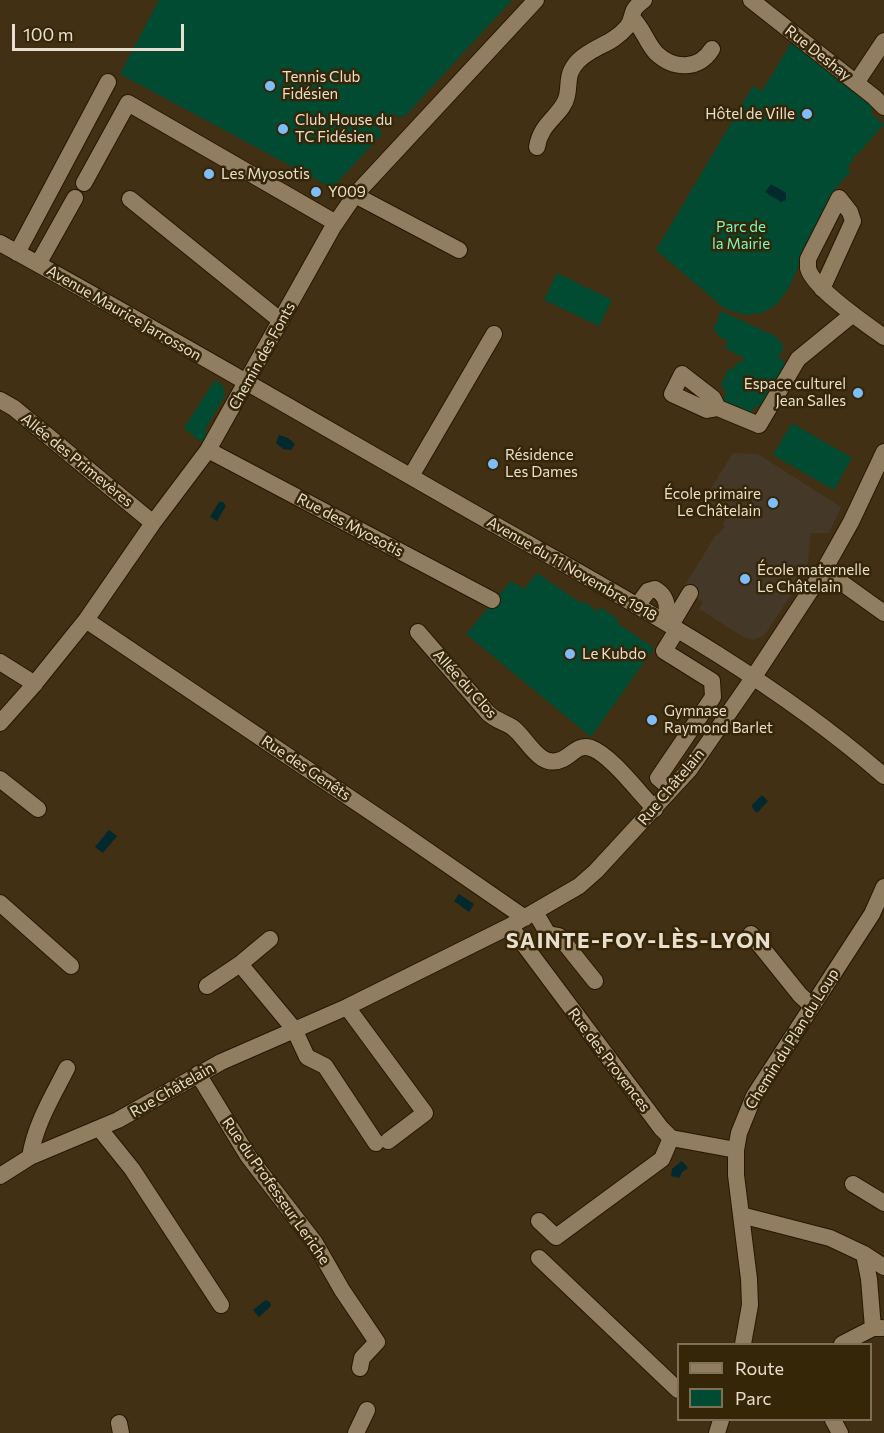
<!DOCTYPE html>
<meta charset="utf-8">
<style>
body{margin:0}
#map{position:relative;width:884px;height:1433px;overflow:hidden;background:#413013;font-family:Commissioner,sans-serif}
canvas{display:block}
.legend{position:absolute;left:677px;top:1343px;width:195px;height:78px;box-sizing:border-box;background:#362608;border:2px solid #7d7057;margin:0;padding:8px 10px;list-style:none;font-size:18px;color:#e8decd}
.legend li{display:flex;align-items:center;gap:12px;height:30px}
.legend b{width:30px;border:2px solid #7d7057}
.scale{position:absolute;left:12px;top:24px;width:172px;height:27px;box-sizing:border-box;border:3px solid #e8decd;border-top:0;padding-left:8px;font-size:18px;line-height:21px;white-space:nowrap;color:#e8decd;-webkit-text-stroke:4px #362608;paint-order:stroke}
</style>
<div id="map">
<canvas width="884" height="1433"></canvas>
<ul class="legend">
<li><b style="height:8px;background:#917d5f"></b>Route</li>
<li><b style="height:16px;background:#004b32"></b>Parc</li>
</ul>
<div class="scale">100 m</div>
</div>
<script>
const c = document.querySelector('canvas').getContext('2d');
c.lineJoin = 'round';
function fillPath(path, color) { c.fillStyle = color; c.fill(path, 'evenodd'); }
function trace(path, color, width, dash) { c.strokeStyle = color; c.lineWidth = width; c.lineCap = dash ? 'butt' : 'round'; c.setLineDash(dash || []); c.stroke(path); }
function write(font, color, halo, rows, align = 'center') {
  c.font = font + ' Commissioner,sans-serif'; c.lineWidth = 5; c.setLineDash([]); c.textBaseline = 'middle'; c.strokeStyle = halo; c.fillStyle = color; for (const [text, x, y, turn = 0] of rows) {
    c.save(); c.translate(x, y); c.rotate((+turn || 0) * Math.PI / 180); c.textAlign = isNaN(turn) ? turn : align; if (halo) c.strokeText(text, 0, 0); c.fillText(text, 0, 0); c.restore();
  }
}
const education = new Path2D(`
 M733,453L758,454L841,507L829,533H811L807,571L764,636L753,640L745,638L699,609L703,602L683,588L717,533L719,534L725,526L723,524L728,514L704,499Z`);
const green = new Path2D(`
 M159,0H512L405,116L397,117L393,113L378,127L382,134L332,188L120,74Z
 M794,38L872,102V115L884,124L858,154L857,153L853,158L854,160L847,168L851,171L836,188L788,289L776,305L762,313L745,315L724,308L656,250L753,86L762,91Z
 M557,273L612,300L599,326L544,300Z
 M721,311L777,337L776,339L782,342L781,345L784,347L778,358L786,362L763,409L755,406L751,414L723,400L726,391L721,385L729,368L733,370L737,362L741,364L744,358L725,348L728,341L718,336L719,334L713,330Z
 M215,380L223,386L225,395L205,430L207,442L205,445L184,428Z
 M792,423L852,458L834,490L773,455Z
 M537,573L581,603L583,601L595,609L594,611L596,613L600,607L619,620L617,623L654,648L591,737L466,634L511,581L524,589Z`);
const water = new Path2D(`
 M771,184L786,193V200L781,202L765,192Z
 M279,435L288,438L295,444L291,450L283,449L276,443Z
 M219,502H223L226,506L217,521L210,517Z
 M762,795L768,801L757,813L753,809L752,805Z
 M109,830L117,836L103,853L95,847Z
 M459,894L474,904L469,912L454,901Z
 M682,1161L688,1168L681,1173L680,1178L671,1176L672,1169Z
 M266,1300L270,1302L271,1306L259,1317L253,1310Z`);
const minor = new Path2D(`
 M751,0L874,97L884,107
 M632,18C643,28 646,42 656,53C674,70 699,70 712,49
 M856,83L884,41
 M537,147C541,121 563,115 567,96C570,81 566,74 578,61C593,46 612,45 627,27C632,22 631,16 634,10C636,6 640,3 644,0
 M84,183L128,103L336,223
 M355,195L459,250
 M130,199L281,321
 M0,243C162,332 322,426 483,518C620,596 765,672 884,776
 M17,253L108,82
 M38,264L75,198
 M822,289L853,221L850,212L839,198L808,259C808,262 808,265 808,268C812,287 867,325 884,337
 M0,400L14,408L153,523
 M718,408L707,410L672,394L682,374L713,398L718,408L759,425L798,359L853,314
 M208,450L492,600
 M411,476L494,334
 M824,570L884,613
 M637,606L648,591L655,589C664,594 667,600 667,610L676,616
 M86,620L399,831L525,918
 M671,625L690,593
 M418,632L488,713C495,720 504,722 512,727C527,737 539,771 563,759C573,754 578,744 591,748C611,755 639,793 655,809
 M0,662L35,684
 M0,723L32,687L86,620L153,523L208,450L333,227L355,195L536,0
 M0,779L38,809
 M671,789L658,778L713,697L712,681L664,651L677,630
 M0,903L71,966
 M535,912L548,934L559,936L595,981
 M510,926L661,1128L671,1138L736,1150
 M751,934L800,995L812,1006
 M240,964L294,1029L307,1057L325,1066L376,1143
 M207,986L240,964L270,939
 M347,1007L425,1113L388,1141
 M198,1074L248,1156L315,1243L342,1290L377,1342L362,1358L360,1368
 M99,1128L132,1169L221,1305
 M30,1157C35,1125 52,1097 67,1068
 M0,1176L30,1157L118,1120L221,1062L347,1007L510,926L579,886L596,871L690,769L753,678L824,570L851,522L884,452
 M853,1184L884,1203
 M741,1215L830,1238L864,1254L884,1267
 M539,1221L556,1237L662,1159L671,1138
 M864,1254L869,1279L873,1328
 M539,1258L678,1390
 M743,1344L750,1305L749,1279L736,1175V1150L739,1133L754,1096L872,914L884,887
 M842,1344L873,1328H882
 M833,1420L840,1433
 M119,1423L121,1433
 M356,1433L367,1410
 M717,1433L721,1420`);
const markers = [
 [270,86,6,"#7dbef9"],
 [807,114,6,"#7dbef9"],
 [283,129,6,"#7dbef9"],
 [209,174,6,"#7dbef9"],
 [316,192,6,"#7dbef9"],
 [858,393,6,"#7dbef9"],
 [493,464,6,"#7dbef9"],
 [773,503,6,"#7dbef9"],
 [745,579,6,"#7dbef9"],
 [570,654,6,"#7dbef9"],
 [652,720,6,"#7dbef9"]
];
const streetNames = [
 ["Rue Deshay",818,53,38],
 ["Avenue Maurice Jarrosson",124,313,30],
 ["Chemin des Fonts",262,356,-61],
 ["Allée des Primevères",77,460,39],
 ["Rue des Myosotis",350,525,28],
 ["Avenue du 11 Novembre 1918",572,569,30],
 ["Allée du Clos",465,684,48],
 ["Rue des Genêts",306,768,34],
 ["Rue Châtelain",671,787,-50],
 ["Chemin du Plan du Loup",792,1039,-58],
 ["Rue des Provences",609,1060,53],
 ["Rue Châtelain",172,1090,-30],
 ["Rue du Professeur Leriche",276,1191,55]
];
const poiNames = [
 ["Tennis Club",282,77],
 ["Fidésien",282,94],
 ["Hôtel de Ville",795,114,"right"],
 ["Club House du",295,120],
 ["TC Fidésien",295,137],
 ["Les Myosotis",221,174],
 ["Y009",328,192],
 ["Espace culturel",846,384,"right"],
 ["Jean Salles",846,401,"right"],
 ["Résidence",505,455],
 ["Les Dames",505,472],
 ["École primaire",761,494,"right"],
 ["Le Châtelain",761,511,"right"],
 ["École maternelle",757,570],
 ["Le Châtelain",757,587],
 ["Le Kubdo",582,654],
 ["Gymnase",664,711],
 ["Raymond Barlet",664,728]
];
const parkNames = [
 ["Parc de",741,227],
 ["la Mairie",741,244]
];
const districtNames = [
 ["SAINTE-FOY-LÈS-LYON",639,941]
];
fillPath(education, '#443929');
fillPath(green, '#004b32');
fillPath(water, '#01292e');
trace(minor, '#271700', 18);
trace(minor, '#917d5f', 16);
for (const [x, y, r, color] of markers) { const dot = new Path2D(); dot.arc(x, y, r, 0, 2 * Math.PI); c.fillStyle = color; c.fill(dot); trace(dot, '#362608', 2); }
write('15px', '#e8decd', '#362608', streetNames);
write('15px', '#e8decd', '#362608', poiNames, 'left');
write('15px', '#7bf9c2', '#362608', parkNames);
c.letterSpacing = '1.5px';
write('bold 21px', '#e8decd', '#362608', districtNames);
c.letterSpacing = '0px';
</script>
